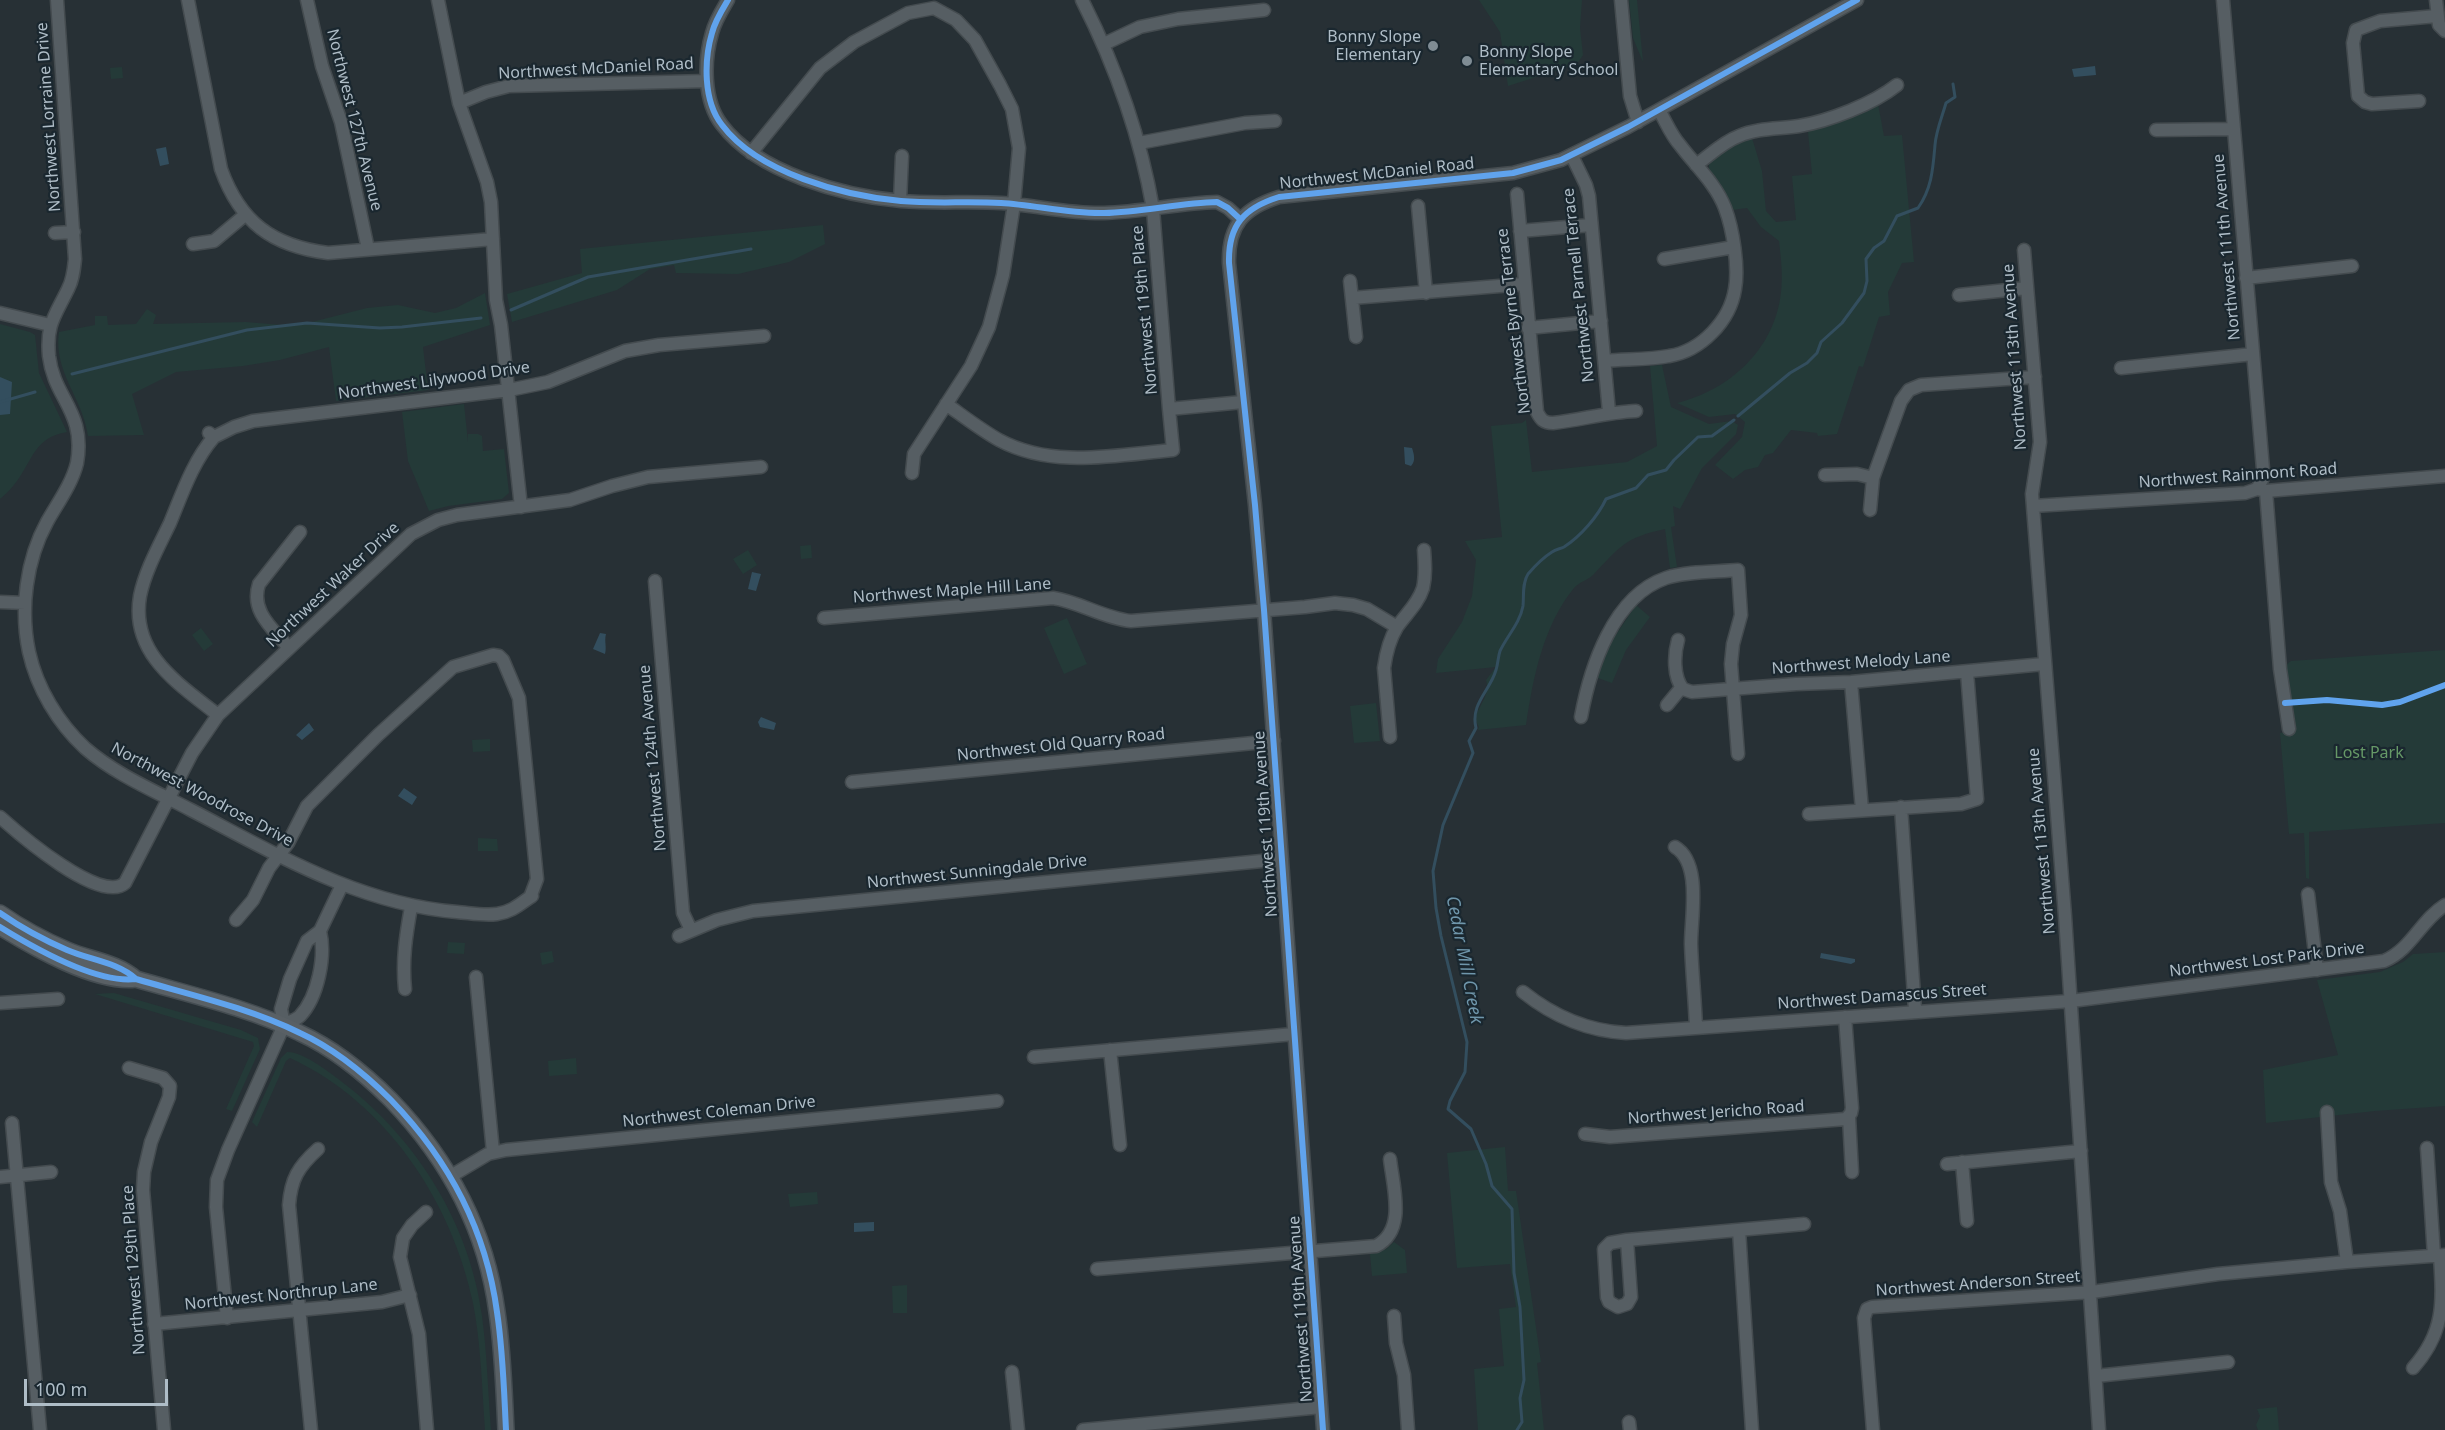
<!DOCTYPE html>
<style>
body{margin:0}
#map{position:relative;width:2445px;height:1430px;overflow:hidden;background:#273035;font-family:"Noto Sans",sans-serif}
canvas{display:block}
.scale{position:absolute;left:24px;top:1379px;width:144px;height:27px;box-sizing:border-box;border:3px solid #afbdc7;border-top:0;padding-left:8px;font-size:18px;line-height:21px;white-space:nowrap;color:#afbdc7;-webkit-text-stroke:4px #1a272f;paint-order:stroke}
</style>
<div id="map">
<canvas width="2445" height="1430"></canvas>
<div class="scale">100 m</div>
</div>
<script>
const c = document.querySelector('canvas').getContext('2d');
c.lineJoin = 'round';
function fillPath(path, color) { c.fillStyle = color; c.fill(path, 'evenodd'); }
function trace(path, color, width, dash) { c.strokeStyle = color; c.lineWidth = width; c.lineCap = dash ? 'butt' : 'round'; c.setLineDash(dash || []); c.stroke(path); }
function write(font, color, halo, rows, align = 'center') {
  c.font = font + ' "Noto Sans",sans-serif'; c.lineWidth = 4.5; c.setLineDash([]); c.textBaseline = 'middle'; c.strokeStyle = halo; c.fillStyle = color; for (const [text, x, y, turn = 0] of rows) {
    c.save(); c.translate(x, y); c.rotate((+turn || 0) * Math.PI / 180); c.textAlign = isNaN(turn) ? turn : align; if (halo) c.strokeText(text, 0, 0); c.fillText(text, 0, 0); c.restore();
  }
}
const green = new Path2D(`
 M1479,0H1582L1580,28L1583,55L1577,64L1508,86L1500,32Z
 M1629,0H1637L1643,62L1633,38Z
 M122,67L123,78L111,79L110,68Z
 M1878,104L1884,136L1902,135L1914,262L1902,263L1888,292L1890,315L1879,317L1863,367L1859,366L1837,434L1818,436L1817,433L1791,430L1773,453L1765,455L1758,467L1745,470L1733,479L1715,465L1742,437L1745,422L1735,414L1709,417L1677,403C1730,390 1775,349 1781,292C1783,275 1781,258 1779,241L1761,227L1747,208L1732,210L1709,172V163L1730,147L1752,138L1762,171L1766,211L1776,222L1796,220L1792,176L1812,174L1808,132Z
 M823,225L825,244L789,262L738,274L676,273L674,265L650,269L617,290L512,322L507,294L582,273L580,249Z
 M485,293L490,325L423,347L428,390L336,401L329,347L280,360L243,366L176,372L132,394L144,435L88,436C83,398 53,372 59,332L95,325V316H107L108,325L136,324L147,309L156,315L153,324L246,322L282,325L312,322L367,308L398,305L435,313L456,308Z
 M0,324L30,332L35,335L39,373L67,432C35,437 33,459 17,481C12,488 6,494 0,499Z
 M1662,365L1671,407L1709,424L1732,421L1738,425L1736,434L1702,468L1680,509L1673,506L1675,526L1671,527L1677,567L1670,568L1665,529C1624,538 1621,546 1593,575C1588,580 1579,582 1574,588C1543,626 1533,678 1526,725L1478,730L1479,727L1475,719C1478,706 1491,695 1486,680L1496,667L1436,673L1438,659L1462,622L1472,596L1476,560L1465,541L1502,537L1491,426L1522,423L1526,420L1532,472L1627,462L1657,446L1650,366Z
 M464,404L468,442V434H478L482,436L483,451L504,449L509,493L502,499L448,506L429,511L408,461L402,412Z
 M811,545L812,558L801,559L800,546Z
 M748,550L757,565L743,574L733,559Z
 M1636,605L1650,617L1626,650L1612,683L1595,677L1607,648Z
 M1067,618L1087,664L1064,674L1044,628Z
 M201,628L213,644L204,651L192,635Z
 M2445,650V823L2309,832V879L2306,878L2304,833L2289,834L2280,733L2296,731L2285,666L2291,661Z
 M1376,703L1380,741L1354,743L1350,706Z
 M490,739V751L473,752L472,740Z
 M478,838L497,839L498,851H478Z
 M448,942L465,943L464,954L447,953Z
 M552,951L554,962L542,965L540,953Z
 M2445,952V1106L2375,1111L2266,1123L2263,1070L2338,1055L2317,980L2380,972L2403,962L2413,954Z
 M1953,986L1954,996L1925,998L1920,995L1919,988Z
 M114,993L241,1030L258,1038L260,1049L232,1111L226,1109L254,1046L253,1042L95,994Z
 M287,1052C303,1051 333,1075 346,1085C418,1141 470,1225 482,1316C487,1353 488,1392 491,1430H485C482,1388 481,1344 473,1303C452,1202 386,1102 290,1058L286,1061L257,1127L252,1122L281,1058Z
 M576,1058L577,1074L549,1076L548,1061Z
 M1505,1147L1508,1191H1516L1541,1362L1537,1363L1544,1430H1478L1474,1369L1504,1366L1499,1309L1516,1307L1510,1264L1457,1268L1447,1153Z
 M817,1192L818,1204L790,1207L788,1194Z
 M1394,1242L1405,1250L1407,1273L1372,1276L1370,1254L1386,1249Z
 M907,1285V1313H893L892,1286Z
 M2277,1407L2279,1430H2258L2256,1425L2260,1416L2257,1409Z`);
const water = new Path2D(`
 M2095,66L2096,75L2074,77L2072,69Z
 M166,147L169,164L160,166L156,149Z
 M0,377L12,382L10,414L0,415Z
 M1404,447L1412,448C1414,454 1416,461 1411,466L1405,464Z
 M752,572L761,574L756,591L748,589Z
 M600,633L606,634C604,642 607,646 605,654L593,649Z
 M761,717L776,723L774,730L760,727L758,722Z
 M309,723L314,730L302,740L296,735Z
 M404,788L417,797L412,805L398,796Z
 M1821,953L1855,959V962L1851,964L1820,958Z
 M874,1222V1231L854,1232V1223Z`);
const stream = new Path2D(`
 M511,310L588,277L751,249
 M72,374L247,330L307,323L380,328L402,327L481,318
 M0,402L35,392
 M1738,416L1790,373L1807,363L1817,353L1821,342L1842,323L1864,293L1867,281L1866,259L1874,248L1884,241L1897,216L1918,208C1932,188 1933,168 1935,145C1936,131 1942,117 1946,103L1955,97L1953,84
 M1517,1430L1522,1422L1520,1398L1524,1380L1520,1307L1514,1273L1512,1209L1492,1186L1486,1164L1471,1129L1448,1109L1450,1101L1465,1072L1467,1042L1441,936L1436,908L1433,871L1443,825L1473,753L1469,741L1476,728C1470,704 1490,691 1496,670C1498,664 1498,657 1500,651C1507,636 1520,623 1523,606C1524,596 1522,583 1528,574C1534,567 1544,557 1552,552C1556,549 1560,549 1564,547C1581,536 1598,516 1606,499L1636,488L1648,475L1666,470L1674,460L1698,437L1712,436L1734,420`);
const minor = new Path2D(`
 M57,0L75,259C74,269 73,280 68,289C55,316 46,324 49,356C54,399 86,411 77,463C72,484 57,504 47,522C26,560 20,610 29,652C37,688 58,723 85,748C116,775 155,791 191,810C276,854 359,904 457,912C470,913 484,916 497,914C513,912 522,902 532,896
 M188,0L221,169C240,222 272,246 328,253L493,239
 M307,0L322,66L341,122L368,249
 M438,0L459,103L487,182L491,202L496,300L501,325L521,507
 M728,0C722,10 715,21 712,33C704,60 703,101 722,125C758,173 844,196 901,201C934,204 968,201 1001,203C1035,205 1070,214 1104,213C1142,212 1180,203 1217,202L1228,208L1240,219
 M1082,0C1116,67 1140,134 1153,209L1169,409
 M1621,0L1630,96L1638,122
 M2223,0L2263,469V478L2257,489
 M2436,0L2439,25L2445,31
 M1104,44L1140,27L1178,19L1264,10
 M2419,101L2372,104L2365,102L2358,96L2353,43L2356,30L2380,21L2437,16
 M459,103L486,92L509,86L707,81
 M2156,130L2233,129
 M1139,143L1245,123L1275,121
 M751,153L820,68L854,42L908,13L934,8L956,20L975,40L1000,85L1012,109L1019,148L1014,204L1003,275L989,327L971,366L914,454L912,473
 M1572,156L1586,185L1589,196L1609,412
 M1696,165C1710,155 1723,142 1739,136C1757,128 1779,129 1799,126C1829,121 1873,104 1897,85
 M1517,194L1537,412C1541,420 1544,423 1553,423C1581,420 1608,412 1636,411
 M900,201L902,156
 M1418,206L1426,293
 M1520,231L1591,225
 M55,233L74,232
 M193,244L214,241L245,215
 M2024,250L2040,442L2032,494L2065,916L2099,1430
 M1664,259L1734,247
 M2246,278L2352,266
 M1350,281L1356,337
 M1959,295L2027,288
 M1352,298L1524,284
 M0,313L50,325
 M1528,328L1601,321
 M1605,361C1626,359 1648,360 1669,356C1701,351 1730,321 1735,289C1739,267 1733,229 1725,208C1716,184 1695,165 1680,145C1671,135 1666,122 1659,110
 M2121,368L2253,354
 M946,404C963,416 981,430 999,440C1053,469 1116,455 1173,450L1169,409L1243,402
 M209,433L214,437C193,461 182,494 170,523C159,546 145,571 140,596C130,654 179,684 218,715
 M214,437L234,427L253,421L509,390L548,382L625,351L659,345L764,336
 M1825,475L1857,474L1873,478
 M2266,491L2280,669L2289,729
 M2033,506L2245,493L2257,489L2266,491L2445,476
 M1870,510L1873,478L1901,401L1909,390L1921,385L2035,377
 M655,581L683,913L691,930
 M0,602L25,603
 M824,618L1053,598C1080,602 1103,618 1131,621L1305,607L1335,603L1353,605L1367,609L1397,627
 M1678,640C1674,654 1673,677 1683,689L1692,692L1796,684L1851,682L2044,664
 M289,648C272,628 250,611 259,584L300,532
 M1851,682L1862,810
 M1667,705L1681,688
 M1581,717C1590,668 1613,596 1666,578C1688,571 1715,572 1738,570L1741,615L1733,644L1731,664L1738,754
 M1390,737L1384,668C1386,653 1389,640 1397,627C1406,614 1418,604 1423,588C1426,575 1425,563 1424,550
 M852,782L1274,741
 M1901,807L1915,1010
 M1809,814L1961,804L1977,799L1967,672
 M0,817C19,834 101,905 125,883L192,753L218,715L411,534L438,520L457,515L570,500L612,486L648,477L761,467
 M1675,847C1702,863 1691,917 1691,944C1692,972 1695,1000 1696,1028
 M2308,894L2317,970
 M236,920L253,900L269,868L288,843L307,806L378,735L453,667L493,655L499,656L503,660L519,698L537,879L531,895
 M679,936L717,920L753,911L1282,859
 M476,977L493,1152
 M405,989C402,960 406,935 411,907
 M1523,992C1553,1016 1588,1031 1626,1033L2071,1001L2384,961C2411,950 2421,920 2445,905
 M0,1003L58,999
 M284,1025C288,1022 296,1020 300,1016C318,997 326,956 320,931
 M1110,1050L1120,1145
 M1034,1057L1294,1034
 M129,1068L163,1078L170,1086L169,1097L151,1142L144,1172L143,1190L164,1430
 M2327,1112L2331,1182L2340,1211L2347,1262
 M1849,1117L1852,1172
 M12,1123L40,1430
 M1585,1134L1610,1137L1846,1119L1851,1113L1852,1108L1845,1017
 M2427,1148L2434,1256
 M1962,1162L1967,1221
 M1947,1164L2081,1151
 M451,1176L488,1154L506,1150L997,1101
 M0,1177L51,1172
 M426,1212L412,1225L403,1238L400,1257L419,1334L427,1430
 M1739,1230L1752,1430
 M1627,1240L1631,1297L1627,1304L1618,1307L1609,1302L1607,1297L1604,1249L1610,1243L1627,1240L1804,1224
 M1097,1269L1376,1246C1407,1230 1393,1187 1390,1159
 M1394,1316L1396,1343L1404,1375L1408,1430
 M227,1318L216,1207L217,1180L228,1150L284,1025L281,1009L290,979L307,941L320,931L342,885
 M154,1324L382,1302L410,1295
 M2413,1368C2445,1332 2443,1303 2440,1256
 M1012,1372L1018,1430
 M2096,1376L2228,1362
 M1629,1422L1630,1430
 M311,1430L289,1205C291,1179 298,1167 318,1149
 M1083,1430L1321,1407
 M1323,1430L1264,610L1255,505L1229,263C1228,225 1244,208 1279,197L1513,173L1561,160L1628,127L1857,0
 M1873,1430L1864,1318L1867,1309L1872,1307L2092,1292L2218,1274L2347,1262L2445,1255`);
const major = new Path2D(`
 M0,913C20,927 44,940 67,950C90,960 117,962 136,979
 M0,927C34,948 96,984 136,979C191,995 249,1008 300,1033C335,1049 364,1073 391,1100C448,1159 486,1230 497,1312C503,1351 504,1391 506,1430`);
const cycleway = new Path2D(`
 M728,0C722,10 715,21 712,33C704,60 703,101 722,125C758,173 844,196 901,201C934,204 968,201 1001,203C1035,205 1070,214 1104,213C1142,212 1180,203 1217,202L1228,208L1240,219
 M2285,703L2327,700L2382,705L2400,702L2445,685
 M0,913C20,927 44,940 67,950C90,960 117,962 136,979
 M0,927C34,948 96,984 136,979C191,995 249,1008 300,1033C335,1049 364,1073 391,1100C448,1159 486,1230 497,1312C503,1351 504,1391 506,1430
 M1323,1430L1264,610L1255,505L1229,263C1228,225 1244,208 1279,197L1513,173L1561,160L1628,127L1857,0`);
const markers = [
 [1433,46,6,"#7f8c94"],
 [1467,61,6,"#7f8c94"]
];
const poiNames = [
 ["Bonny Slope",1421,37],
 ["Elementary",1421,55],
 ["Bonny Slope",1479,52,"left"],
 ["Elementary School",1479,70,"left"]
];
const streetNames = [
 ["Northwest McDaniel Road",596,69,-3],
 ["Northwest Lorraine Drive",49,117,-94],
 ["Northwest 127th Avenue",354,120,76],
 ["Northwest McDaniel Road",1377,174,-6],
 ["Northwest 111th Avenue",2227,247,-95],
 ["Northwest Parnell Terrace",1579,285,-96],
 ["Northwest 119th Place",1145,310,-95],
 ["Northwest Byrne Terrace",1514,321,-97],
 ["Northwest 113th Avenue",2015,357,-94],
 ["Northwest Lilywood Drive",434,381,-8],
 ["Northwest Rainmont Road",2238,476,-4],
 ["Northwest Waker Drive",333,585,-43],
 ["Northwest Maple Hill Lane",952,591,-4],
 ["Northwest Melody Lane",1861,663,-4],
 ["Northwest Old Quarry Road",1061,745,-6],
 ["Northwest 124th Avenue",653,758,-95],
 ["Northwest Woodrose Drive",202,795,28],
 ["Northwest 119th Avenue",1266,824,-94],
 ["Northwest 113th Avenue",2042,841,-95],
 ["Northwest Sunningdale Drive",977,872,-6],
 ["Northwest Lost Park Drive",2267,960,-7],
 ["Northwest Damascus Street",1882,997,-4],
 ["Northwest Coleman Drive",719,1112,-6],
 ["Northwest Jericho Road",1716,1113,-4],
 ["Northwest 129th Place",134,1270,-94],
 ["Northwest Anderson Street",1978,1284,-4],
 ["Northwest Northrup Lane",281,1295,-6],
 ["Northwest 119th Avenue",1301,1309,-94]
];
const parkNames = [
 ["Lost Park",2369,753]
];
const waterNames = [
 ["Cedar Mill Creek",1464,960,79]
];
fillPath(green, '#243a38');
fillPath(water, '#334e5e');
trace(stream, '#334e5e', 3);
trace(minor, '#444b4f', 15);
trace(major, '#444c51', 18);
trace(minor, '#565e63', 12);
trace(major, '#596065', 15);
trace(cycleway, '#60a3ed', 6);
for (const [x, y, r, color] of markers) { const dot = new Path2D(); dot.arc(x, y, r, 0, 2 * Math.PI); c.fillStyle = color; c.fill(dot); trace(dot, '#1a272f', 2); }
write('16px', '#afbdc7', '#1a272f', poiNames, 'right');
write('16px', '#afbdc7', '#1a272f', streetNames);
write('16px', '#669967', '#1a272f', parkNames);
write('italic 18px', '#6f96ab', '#1a272f', waterNames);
</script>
